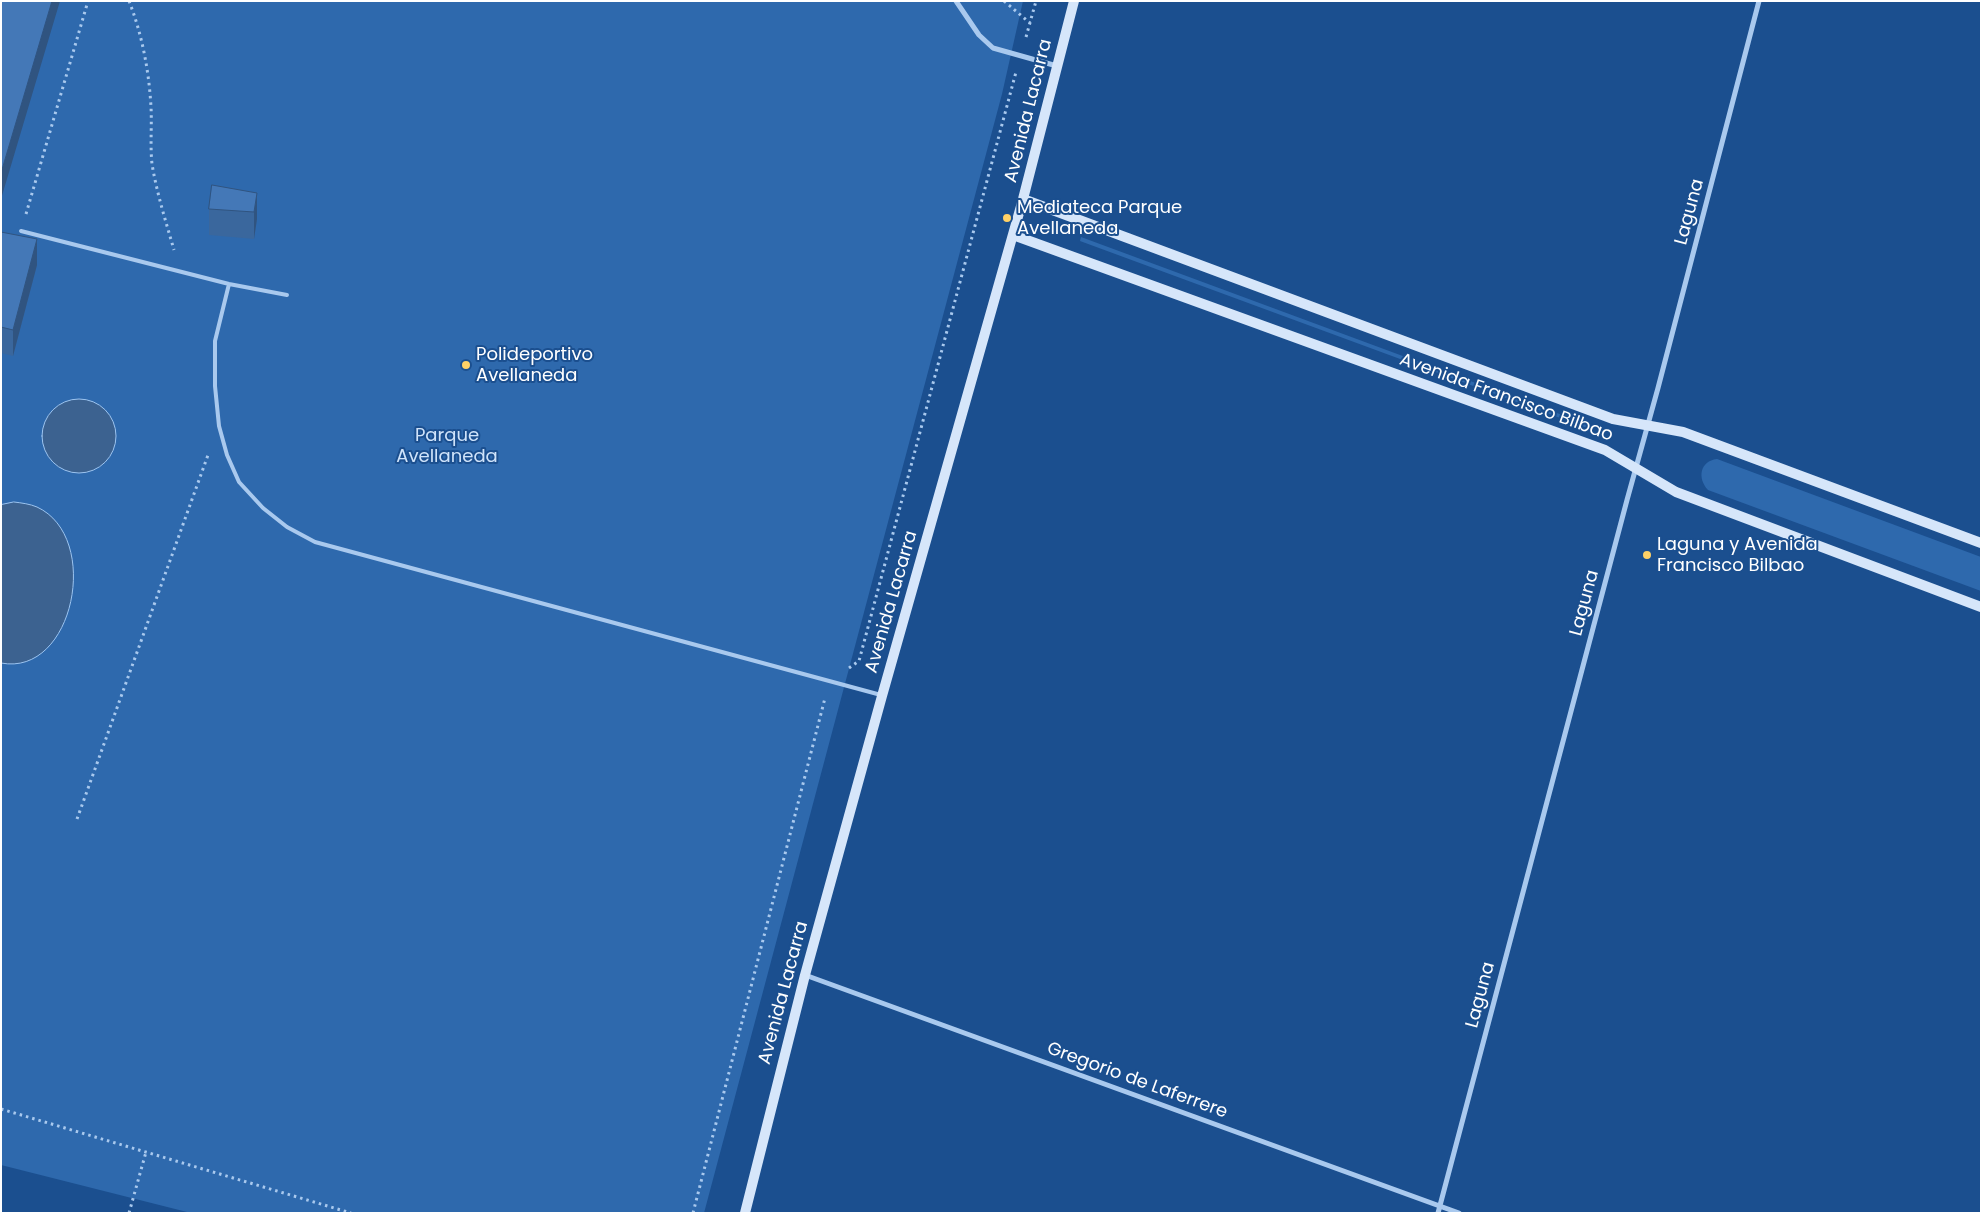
<!DOCTYPE html>
<style>
body{margin:0}
#map{position:relative;width:1982px;height:1214px;overflow:hidden;background:#1b4f8f;font-family:Poppins,sans-serif}
canvas{display:block}
.frame{position:absolute;inset:0;border:2px solid #fff;pointer-events:none}
</style>
<div id="map">
<canvas width="1982" height="1214"></canvas>
<div class="frame"></div>
</div>
<script>
const c = document.querySelector('canvas').getContext('2d');
c.lineJoin = 'round';
function fillPath(path, color) { c.fillStyle = color; c.fill(path, 'evenodd'); }
function trace(path, color, width, dash) { c.strokeStyle = color; c.lineWidth = width; c.lineCap = dash ? 'butt' : 'round'; c.setLineDash(dash || []); c.stroke(path); }
function write(font, color, halo, rows, align = 'center') {
  c.font = font + ' Poppins,sans-serif'; c.lineWidth = 4; c.setLineDash([]); c.textBaseline = 'middle'; c.strokeStyle = halo; c.fillStyle = color; for (const [text, x, y, turn = 0] of rows) {
    c.save(); c.translate(x, y); c.rotate((+turn || 0) * Math.PI / 180); c.textAlign = isNaN(turn) ? turn : align; if (halo) c.strokeText(text, 0, 0); c.fillText(text, 0, 0); c.restore();
  }
}
const green = new Path2D(`
 M1,1H1023L1002,94L704,1213H191L1,1165Z
 M1081,237L1592,426L1590,429L1080,241Z
 M1717,459L1981,557V591L1708,490C1697,478 1700,461 1717,459Z`);
const water = new Path2D(`
 M42 436a37 37 0 1 1 74 0a37 37 0 1 1-74 0Z
 M14,502C22,503 30,504 37,507C102,537 74,677 1,663V505Z`);
const path = new Path2D(`
 M129,1C142,34 149,71 151,107C152,126 150,145 152,164C157,194 166,222 174,250
 M1004,1L1030,23
 M1026,37L1036,1
 M26,214L88,1
 M849,668L859,661L1016,72
 M77,819L208,455
 M1,1109L351,1213
 M129,1213L146,1152
 M693,1213L825,698`);
const lane = new Path2D(`
 M21,231L229,284L287,295
 M229,284L215,341V386L219,426L227,455L239,482L263,508L287,527L315,542L881,695`);
const street = new Path2D(`
 M956,1L979,35L993,48L1057,66
 M805,975L1459,1213
 M1438,1213L1627,500L1658,388L1759,1`);
const secondary = new Path2D(`
 M1023,199L1613,419L1683,432L1981,543
 M1013,235L1605,450L1676,492L1981,607
 M745,1213L805,975L882,696L1023,199L1074,1`);
const wall = new Path2D(`
 M257,193V219L254,239L209,235V209Z
 M1,232L37,265L13,356L1,353Z`);
const shadedWall = new Path2D(`
 M52,1H60L1,199V173Z
 M257,193V219L254,239V212Z
 M37,239V265L13,356V330Z`);
const building = new Path2D(`
 M1,1H52L1,173Z
 M212,185L257,193L254,212L209,209Z
 M1,232L37,239L13,330L1,327Z`);
const markers = [
 [1007,218,5,"#ffd166"],
 [466,365,5,"#ffd166"],
 [1647,555,5,"#ffd166"]
];
const streetNames = [
 ["Avenida Lacarra",1029,111,-76],
 ["Laguna",1690,212,-75],
 ["Avenida Francisco Bilbao",1506,398,20],
 ["Avenida Lacarra",892,602,-74],
 ["Laguna",1585,603,-75],
 ["Avenida Lacarra",784,993,-75],
 ["Laguna",1481,995,-75],
 ["Gregorio de Laferrere",1137,1081,20]
];
const poiNames = [
 ["Mediateca Parque",1017,208],
 ["Avellaneda",1017,229],
 ["Polideportivo",476,355],
 ["Avellaneda",476,376],
 ["Laguna y Avenida",1657,545],
 ["Francisco Bilbao",1657,566]
];
const parkNames = [
 ["Parque",447,436],
 ["Avellaneda",447,457]
];
fillPath(green, '#2e69ad');
fillPath(water, '#3c6290');
trace(water, '#9cc4f0', 1);
trace(path, '#a9c9ee', 3, [2.5, 4]);
trace(lane, '#a9c9ee', 4);
trace(street, '#a9c9ee', 5);
trace(secondary, '#d6e6fa', 10);
fillPath(wall, '#3a679d');
fillPath(shadedWall, '#305480');
fillPath(building, '#4478b7');
trace(building, '#305480', 1);
for (const [x, y, r, color] of markers) { const dot = new Path2D(); dot.arc(x, y, r, 0, 2 * Math.PI); c.fillStyle = color; c.fill(dot); trace(dot, '#1b4f8f', 2); }
write('18px', '#fff', '#1b4f8f', streetNames);
write('18px', '#fff', '#1b4f8f', poiNames, 'left');
write('18px', '#cfe3fa', '#1b4f8f', parkNames);
</script>
